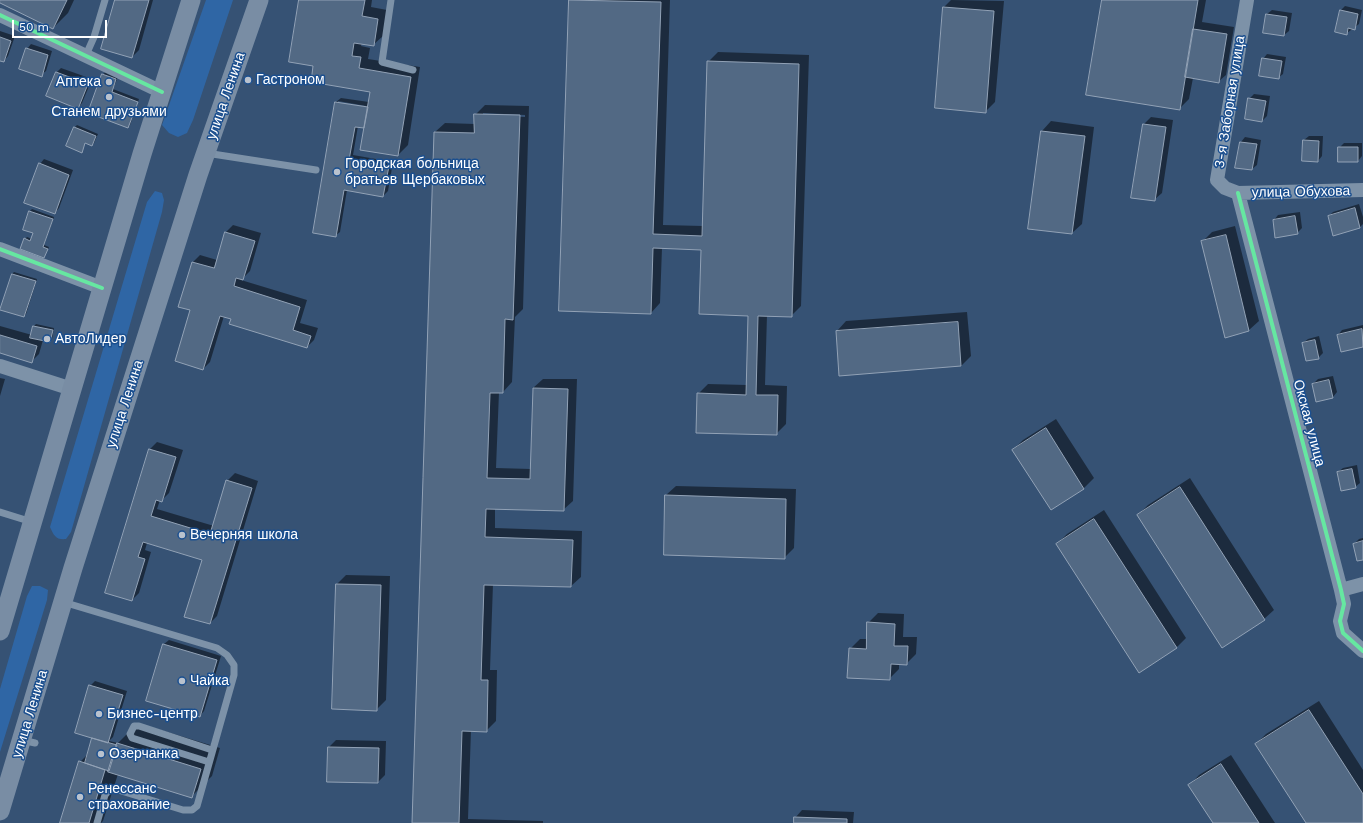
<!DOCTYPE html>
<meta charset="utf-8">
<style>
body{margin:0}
#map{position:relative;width:1363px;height:823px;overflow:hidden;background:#365274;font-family:"Work Sans",sans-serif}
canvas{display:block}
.scale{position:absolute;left:12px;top:20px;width:95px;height:18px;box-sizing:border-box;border:2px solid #fff;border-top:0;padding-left:5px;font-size:12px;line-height:14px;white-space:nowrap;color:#fff;-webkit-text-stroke:3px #1b4f8f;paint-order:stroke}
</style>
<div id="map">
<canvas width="1363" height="823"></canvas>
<div class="scale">50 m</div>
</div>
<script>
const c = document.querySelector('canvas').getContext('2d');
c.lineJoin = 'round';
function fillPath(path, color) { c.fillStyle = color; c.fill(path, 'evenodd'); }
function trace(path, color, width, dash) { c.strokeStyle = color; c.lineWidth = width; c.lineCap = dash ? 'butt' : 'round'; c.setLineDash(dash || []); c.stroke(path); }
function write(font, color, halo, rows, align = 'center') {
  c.font = font + ' "Work Sans",sans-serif'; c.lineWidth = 3; c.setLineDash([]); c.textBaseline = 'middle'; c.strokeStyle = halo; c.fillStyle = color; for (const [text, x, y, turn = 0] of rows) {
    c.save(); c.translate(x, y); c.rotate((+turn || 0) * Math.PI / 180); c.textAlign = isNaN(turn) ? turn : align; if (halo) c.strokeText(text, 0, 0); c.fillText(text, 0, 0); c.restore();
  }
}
const green = new Path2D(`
 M206,0H233L193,120L187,133L178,137L169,133L162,125Z
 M155,191L162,193L164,200L162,212L71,532L66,539C56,540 54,536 50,527L147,202Z
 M32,586H40L48,590L47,600L0,752V689L27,596Z`);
const shadow = new Path2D(`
 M0,0H74L68,13L53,28L0,2Z
 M116,0H153L139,50L132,57Z
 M300,0H372L371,7L387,10L383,36L373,45L362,43L361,46L370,48L368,59L420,67L408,145L398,155L365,127L358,126L353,155L393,162L388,191L383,196L347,190L340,232L335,236L336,102L341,98L369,102L371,91L315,65ZM338,101L366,106V108L338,103Z
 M570,0H670L663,225L703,226L708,62L718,52L809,55L801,306L791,316L767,315L765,385L787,386L786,424L776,434L698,394L708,384L747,385L749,315L702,249L662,248L660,303L651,313L560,310Z
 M951,0L1004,1L995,102L985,112L936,108L944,7Z
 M1103,0H1206L1202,22L1234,27L1226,75L1218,82L1193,78L1189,99L1179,109Z
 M1345,6L1362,10L1359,24L1347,33L1340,11Z
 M1272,10L1292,13L1289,31L1284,35L1267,14Z
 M0,31L15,36L8,56L4,61L0,60Z
 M31,44L52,51L46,71L41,75L27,49Z
 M1267,54L1286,57L1283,74L1278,78L1263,59Z
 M61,68L92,79L82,103L78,108L57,72Z
 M105,72L118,77L113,89L139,99L130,125L128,127L103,75Z
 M1254,94L1270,96L1267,116L1262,121L1249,99Z
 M485,105L529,106L523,309L515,317L512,382L503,392H499L496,468L531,469L533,388L543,379H577L573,501L563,510L495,508V528L582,531L581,577L571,586L493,584L490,670H497L496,721L486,731L471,730L468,819L543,821V823H413L435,132L445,123L475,124V115ZM483,113L525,115V117L483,115Z
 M1151,117L1173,120L1162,193L1154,200L1144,124Z
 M1051,121L1094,127L1082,224L1072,233L1029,228L1042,131Z
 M77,125L98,134L94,143L92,145L86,142L81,151L75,127Z
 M1309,136H1323L1322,156L1318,161L1304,140Z
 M1245,137L1261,140L1257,165L1252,169L1241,142Z
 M1344,143H1362V156L1358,161L1339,148Z
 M44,159L73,170L59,208L55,213L40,164Z
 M1359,204L1363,217V224L1360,227L1334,234L1329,216L1333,212Z
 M32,209L54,217L44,245L49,247L44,257L25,239L27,237L32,239L34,233L24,229L30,211Z
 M1300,212L1302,228L1297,233L1274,220L1278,215Z
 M233,225L261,233L250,271L241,280L307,300L300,323L318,328L314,340L307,347L224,316L210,362L203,369L191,310L193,262L200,255L217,260L226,232Z
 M1235,226L1259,321L1249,330L1225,336L1202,242L1212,232Z
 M14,272L37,279L26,314L24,316L12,274Z
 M967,312L971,356L961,366L837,331L846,321Z
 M36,324L54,328L52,339L50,341L43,340L39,354L31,362L0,352V326L32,335L34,326Z
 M1363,325V346L1342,351L1338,335L1342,330Z
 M1319,336L1323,353L1318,358L1303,343L1308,339Z
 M1333,376L1337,392L1333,397L1313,384L1318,379Z
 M0,378L5,379L0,396Z
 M1056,419L1094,478L1084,488L1051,509L1013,450L1023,440Z
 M157,442L183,450L169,493L162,500H160L157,509L214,526L227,481L235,473L258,481L217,616L210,623L203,560L147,543L145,550L151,552L139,593L132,600L150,449Z
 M1357,465L1360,483L1355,487L1338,472L1343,468Z
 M1190,478L1274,610L1264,619L1138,515L1148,505Z
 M676,486L796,489L794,548L784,558L666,495Z
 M1104,510L1186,638L1177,647L1057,544L1067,534Z
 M1363,538V559L1354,544L1359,539Z
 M346,575L390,576L386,700L376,710L337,584Z
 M878,613L904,614L903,637H917L916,654L906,664H899V669L889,679L850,649L860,639H868V623Z
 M169,640L221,656L204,711L200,716L164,644Z
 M95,681L127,691L113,737L109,741L118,743L138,723L220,748L212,776L191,797L118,774L103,821L101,823H61L80,762L89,753L93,738L90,686Z
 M1319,701L1363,770V823H1307L1256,744L1266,734Z
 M336,740L386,741L385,775L378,782L329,747Z
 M1231,755L1275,823H1214L1190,785L1199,775Z
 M802,810L854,812L853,823H795V818Z`);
const building = new Path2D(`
 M0,0H67L53,29L0,3Z
 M115,0H149L132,58L101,49Z
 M299,0H365L362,16L378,19L374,46L354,43L352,56L361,57L359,68L411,77L398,156L360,150L370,92L311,82L313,66L289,62Z
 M569,0L661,2L653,234L702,236L707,61L799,64L792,317L758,316L756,395H778L777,435L696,433L697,393L746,395L748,316L699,314L701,250L653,248L651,314L559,311Z
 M1102,0H1198L1180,110L1086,95Z
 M943,7L994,11L986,113L935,108Z
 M1340,10L1358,14L1355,30L1348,28L1347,35L1335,32Z
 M1266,14L1287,17L1284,36L1263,33Z
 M1193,29L1227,34L1219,83L1185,77Z
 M0,37L11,41L4,62L0,61Z
 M26,48L48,55L42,77L19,69Z
 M1262,58L1282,61L1279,79L1259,76Z
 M56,72L88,84L78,109L46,96Z
 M102,74L116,79L112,92L138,102L128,128L88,113Z
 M1248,98L1266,101L1262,122L1245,119Z
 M335,102L368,107L364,128L355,127L349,160L389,166L383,197L344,190L336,237L313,233Z
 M474,114L520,115L513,320L505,319L503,393H490L487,478L530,479L533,388L568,389L564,511L486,509L485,537L573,540L571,587L484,585L481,680H488L487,732L462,731L459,823H412L434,132L474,133Z
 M1143,124L1166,127L1155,201L1131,198Z
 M74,127L96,136L92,146L85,143L82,153L66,146Z
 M1041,131L1085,136L1072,234L1028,229Z
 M1303,140L1319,141L1318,162L1302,161Z
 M1240,142L1257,144L1252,170L1235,168Z
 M1338,147H1358V162H1338Z
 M39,163L69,175L55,214L24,203Z
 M1355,208L1360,228L1333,236L1328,216Z
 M29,211L53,219L43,247L48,249L44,258L20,249L24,238L30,241L33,233L23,230Z
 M1295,216L1298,234L1275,238L1273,220Z
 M225,232L255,241L243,280L236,278L234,286L300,307L293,330L311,336L307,348L229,324L231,319L220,316L203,370L175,361L190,310L178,307L192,262L214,268Z
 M1226,235L1249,331L1225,338L1201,241Z
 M12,274L36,281L24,317L0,310Z
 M958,322L961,366L839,376L836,331Z
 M33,326L53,330L50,342L30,338Z
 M1362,329L1363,347L1341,352L1337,335Z
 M0,335L37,346L32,363L0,353Z
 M1315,340L1319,359L1306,361L1302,343Z
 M1329,380L1333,398L1316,402L1312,384Z
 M1046,428L1084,489L1051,510L1012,450Z
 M149,449L176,457L162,502L156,500L151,516L210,534L226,480L252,488L210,624L184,617L202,560L143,542L138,557L145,559L132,601L105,593Z
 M1352,469L1356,488L1341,491L1337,472Z
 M1180,487L1265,620L1222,648L1137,515Z
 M665,495L786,499L785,559L664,555Z
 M1094,519L1177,648L1139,673L1056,544Z
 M1363,541V560L1357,561L1353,544Z
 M336,584L381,585L377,711L332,709Z
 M867,622L895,624L894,646H908L907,665L891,664L890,680L847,678L849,648L866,649Z
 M163,644L217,660L200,717L146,701Z
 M89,685L123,695L108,743L75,733Z
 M1309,710L1363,794V823H1306L1255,744Z
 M92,738L117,745L109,771L85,763Z
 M117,743L201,769L192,798L108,772Z
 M328,747L379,748L378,783L327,782Z
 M79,761L105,770L89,823H60Z
 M1221,764L1259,823H1213L1188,785Z
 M794,817L847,819V823H794Z`);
const lane = new Path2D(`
 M391,0L382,62L413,70
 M86,55L94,37L105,0
 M206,153L316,170
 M0,512L32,522
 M63,602L217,648L227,655L234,665V675L197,806L192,810H183L115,789H110L105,795L97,823
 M22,740L35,743
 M209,762L132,738L130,734L134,726H139L212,750`);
const street = new Path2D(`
 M1247,0L1217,180L1225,188L1238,193L1363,190
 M0,15L162,92
 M1238,193L1341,590L1344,604L1340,621L1343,633L1363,651
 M0,249L102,288
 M0,366L72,389
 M1341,590L1363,584`);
const secondary = new Path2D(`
 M0,631L142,154L191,0
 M0,811L73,568L198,175L259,0`);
const cycleway = new Path2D(`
 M0,15L162,92
 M1238,193L1341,590L1344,604L1340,621L1343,633L1363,651
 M0,249L102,288`);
const markers = [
 [248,80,4,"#b9c2ce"],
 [109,82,4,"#b9c2ce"],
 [109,97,4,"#b9c2ce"],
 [337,172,4,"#b9c2ce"],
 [47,339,4,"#b9c2ce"],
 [182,535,4,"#b9c2ce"],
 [182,681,4,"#b9c2ce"],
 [99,714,4,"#b9c2ce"],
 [101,754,4,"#b9c2ce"],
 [80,797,4,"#b9c2ce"]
];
const poiNames = [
 ["Гастроном",256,80],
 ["Аптека",101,82,"right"],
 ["Станем друзьями",109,112,"center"],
 ["Городская больница",345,164],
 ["братьев Щербаковых",345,180],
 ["АвтоЛидер",55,339],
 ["Вечерняя школа",190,535],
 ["Чайка",190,681],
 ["Бизнес-центр",107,714],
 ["Озерчанка",109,754],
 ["Ренессанс",88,789],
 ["страхование",88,805]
];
const streetNames = [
 ["улица Ленина",226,96,-71],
 ["3-я Заборная улица",1230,102,-81],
 ["улица Обухова",1301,192,-1],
 ["улица Ленина",125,404,-72],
 ["Окская улица",1309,423,75],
 ["улица Ленина",30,714,-73]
];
fillPath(green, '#2f66a5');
fillPath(shadow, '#0007');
fillPath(building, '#526984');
trace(building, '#92a2b6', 1);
trace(lane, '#7d92a8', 7);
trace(street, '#7d92a8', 14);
trace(secondary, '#798da4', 19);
trace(cycleway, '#66e7a1', 4);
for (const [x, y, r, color] of markers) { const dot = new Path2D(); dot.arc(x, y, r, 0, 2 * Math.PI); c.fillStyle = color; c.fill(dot); trace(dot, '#1b4f8f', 1.5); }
write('14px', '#fff', '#1b4f8f', poiNames, 'left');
write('14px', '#fff', '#1b4f8f', streetNames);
</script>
